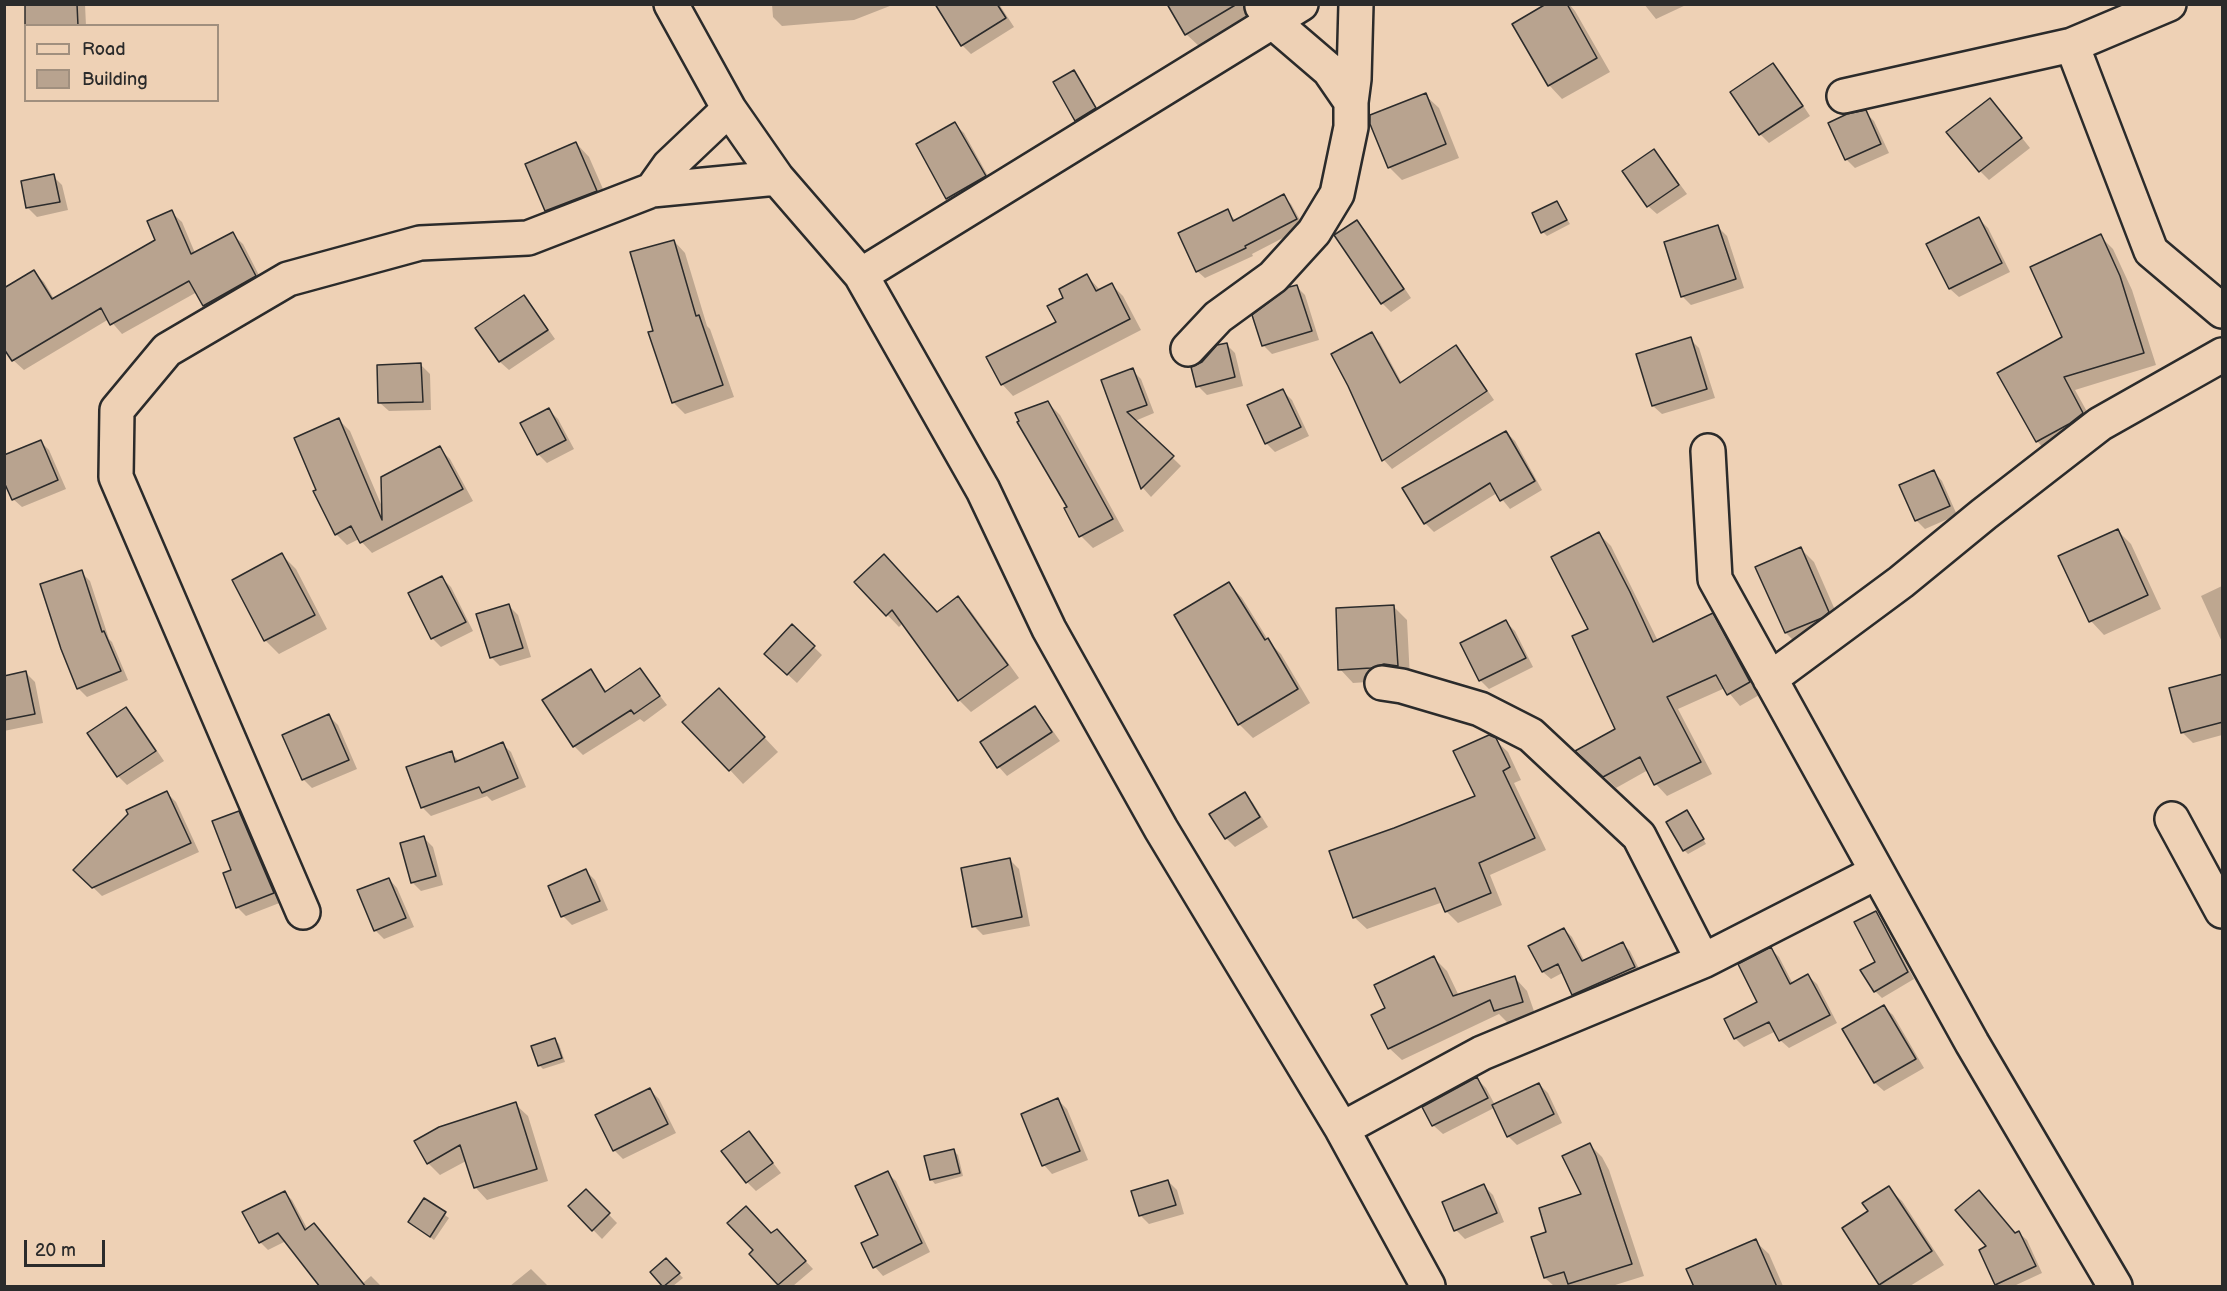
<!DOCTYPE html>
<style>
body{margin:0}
#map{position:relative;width:2227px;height:1291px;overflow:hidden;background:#eed1b5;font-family:"Balsamiq Sans",sans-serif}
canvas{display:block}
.frame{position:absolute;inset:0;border:6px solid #2b2b2b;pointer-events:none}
.legend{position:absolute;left:24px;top:24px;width:195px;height:78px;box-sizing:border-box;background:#eed1b5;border:2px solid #a08f7e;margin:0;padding:8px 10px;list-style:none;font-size:18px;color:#2b2b2b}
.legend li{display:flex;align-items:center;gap:12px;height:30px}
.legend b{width:30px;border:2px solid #a08f7e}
.scale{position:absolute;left:24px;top:1240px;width:81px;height:27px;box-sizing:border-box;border:3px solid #2b2b2b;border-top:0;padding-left:8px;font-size:18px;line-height:21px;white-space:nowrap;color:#2b2b2b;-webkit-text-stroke:4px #eed1b5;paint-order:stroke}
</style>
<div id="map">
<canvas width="2227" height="1291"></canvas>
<div class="frame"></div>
<ul class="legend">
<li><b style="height:8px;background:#eed1b5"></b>Road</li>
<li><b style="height:16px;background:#b8a38f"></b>Building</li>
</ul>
<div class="scale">20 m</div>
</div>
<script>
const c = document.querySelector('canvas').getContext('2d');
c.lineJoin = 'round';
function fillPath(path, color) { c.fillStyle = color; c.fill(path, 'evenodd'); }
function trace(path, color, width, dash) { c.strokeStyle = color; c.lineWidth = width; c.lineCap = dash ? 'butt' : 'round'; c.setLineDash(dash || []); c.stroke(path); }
const shadow = new Path2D(`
 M26,4H85L86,26H27Z
 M772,4H895L854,20L782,26L773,17Z
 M952,4H999L1014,27L971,54L962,45L941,11Z
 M1169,4H1248L1255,15L1200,47L1186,34Z
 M1549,4H1569L1575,11L1610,72L1562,99L1549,85Z
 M1644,4H1688L1656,19Z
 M1773,65L1782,74L1810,116L1769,143L1760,134Z
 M1425,95L1439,108L1459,158L1402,180L1389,167Z
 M1999,109L2030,148L1989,180L1980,171Z
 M1865,112L1874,121L1889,153L1855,168L1846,159Z
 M955,124L964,133L993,185L956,206L948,198Z
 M576,143L589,157L610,205L560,224L546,210Z
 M1654,151L1662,160L1687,194L1657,214L1648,206Z
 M53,176L62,185L68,210L37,217L28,208L22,182Z
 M1283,196L1291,204L1304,227L1252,254L1253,256L1205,278L1197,271L1227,211L1236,221Z
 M1557,203L1570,224L1547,236L1543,232Z
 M171,212L182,222L195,253L232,234L243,244L265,287L214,315L204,305L197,292L122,334L109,319L24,370L13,360L4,346L34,272L44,282L54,299L157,241Z
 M1979,219L1988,228L2010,272L1959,297L1950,289L1928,244Z
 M1357,222L1365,230L1411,298L1391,312L1382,303L1336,236Z
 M1718,227L1727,236L1744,288L1691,305L1682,296Z
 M2100,236L2113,249L2132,290L2156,365L2075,390L2095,426L2049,454L2037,441L2064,338Z
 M674,241L685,253L707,326L710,329L734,397L685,414L673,402L655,332Z
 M1087,276L1100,290L1112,285L1123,296L1141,330L1013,396L1002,384L1058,323L1065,299Z
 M1296,286L1305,295L1319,340L1272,354L1264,346L1254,316Z
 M524,297L532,306L555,339L509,370L500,362L477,328Z
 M1371,334L1380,343L1402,383L1456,347L1464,356L1494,400L1392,469L1384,460L1349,385Z
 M1690,339L1699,348L1715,398L1662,414L1653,406Z
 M1226,344L1235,353L1243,386L1207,395L1198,386L1203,363Z
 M421,365L430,374L431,410L389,411L380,403Z
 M1132,370L1141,379L1154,413L1135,421L1181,466L1151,497L1143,488L1103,381Z
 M1283,391L1292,400L1309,436L1275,452L1266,443Z
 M1047,402L1060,415L1124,531L1093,548L1081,536Z
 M549,410L558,419L574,449L547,463L538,454L522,424Z
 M339,420L350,431L383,509L439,448L450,459L473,501L372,553L359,539L347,545L336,534L318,490Z
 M1506,432L1515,441L1542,490L1510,509L1497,493L1434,532L1425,523Z
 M40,441L49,450L66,489L22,507L13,499Z
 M1934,472L1942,481L1957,515L1925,529L1916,520Z
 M2118,531L2131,544L2161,609L2104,635L2091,621L2060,557Z
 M1599,534L1611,546L1658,641L1712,615L1724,627L1761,694L1740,706L1725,688L1678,709L1712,774L1667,796L1656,784L1648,770L1616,788L1589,762L1617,729L1590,630Z
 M1800,548L1814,562L1842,626L1799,646L1786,633Z
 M282,555L296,569L327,629L279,654L266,641L234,581Z
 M81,572L90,581L109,639L112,642L128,680L87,697L78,688Z
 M442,578L451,587L473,631L441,647L432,638Z
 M856,582L938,613L958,598L970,610L1019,678L971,712L959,700L903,623L899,627Z
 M1229,584L1242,598L1270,643L1281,654L1310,703L1253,738L1239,724L1195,651Z
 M2222,586V642L2201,596Z
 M509,606L518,615L531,657L500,666L491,657Z
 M1394,607L1407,620L1410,679L1353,683L1340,669Z
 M1506,622L1515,631L1533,667L1489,689L1480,680Z
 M792,626L822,655L797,683L774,662Z
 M640,670L667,705L644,722L640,719L583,755L574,746L590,671L607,692Z
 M26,673L35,682L43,723L4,731V678Z
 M2222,676V735L2193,743L2183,733Z
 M733,704L778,752L743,784L730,770Z
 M1034,708L1043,717L1060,741L1007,776L999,767L982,743Z
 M126,709L135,718L164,761L127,785L118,776L90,734Z
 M329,716L338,725L357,769L312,788L303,779Z
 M1495,740L1508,752L1521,780L1514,783L1546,850L1490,875L1502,905L1458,923L1446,911L1443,902L1367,929L1354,917L1477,797Z
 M502,744L511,752L526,787L492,801L487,796L431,816L422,807L451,753L460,762Z
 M167,793L176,802L199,852L102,896L75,870L130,814Z
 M1245,794L1253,803L1268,827L1235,847L1226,838L1211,815Z
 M239,812L248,821L282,902L246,916L237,907Z
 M1687,812L1706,844L1688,854L1684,850Z
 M424,838L433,847L443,885L421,891L412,882Z
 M1010,860L1019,869L1030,926L983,935L974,926Z
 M586,871L595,880L608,910L572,925L563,916L550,886Z
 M389,879L397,888L414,927L384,939L375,930Z
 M1875,913L1882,920L1914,979L1882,998L1875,991Z
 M1564,929L1572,937L1585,962L1623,944L1630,951L1642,975L1581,1002L1574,994L1564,972L1551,979L1543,972L1530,947Z
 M1771,949L1779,957L1793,984L1808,976L1817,984L1837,1023L1789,1048L1780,1040L1776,1031L1744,1047L1735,1038L1760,1003Z
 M1434,958L1447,971L1459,996L1515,978L1527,991L1535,1014L1508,1023L1499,1014L1402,1060L1389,1048L1387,1009Z
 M1884,1007L1893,1015L1924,1068L1884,1091L1875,1083L1844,1029Z
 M555,1040L559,1044L565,1062L543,1069L539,1065Z
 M1477,1079L1486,1088L1495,1105L1539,1084L1548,1093L1562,1123L1517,1145L1508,1136L1494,1108L1443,1134L1434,1126L1424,1107Z
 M650,1090L659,1099L676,1133L623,1159L614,1150Z
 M1058,1100L1067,1109L1088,1160L1052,1174L1044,1165Z
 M515,1104L528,1116L548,1181L487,1200L475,1187L466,1161L440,1175L428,1163Z
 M749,1132L781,1173L756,1191L747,1182Z
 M1589,1144L1602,1157L1609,1170L1644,1276L1612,1286H1554L1545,1278L1548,1233L1583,1195Z
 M954,1151L958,1155L963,1176L935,1184L931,1179Z
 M887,1173L896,1181L930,1252L883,1276L875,1267Z
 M1168,1181L1177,1190L1184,1214L1149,1224L1140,1215Z
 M1484,1186L1493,1195L1504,1222L1465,1239L1456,1230Z
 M1888,1188L1902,1201L1944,1265L1910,1286H1883L1880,1284L1870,1212Z
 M586,1191L617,1223L602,1239L570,1206Z
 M284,1192L292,1200L308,1230L314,1225L363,1283L371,1276L381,1286H344L286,1241L268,1250L260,1242Z
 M424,1200L449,1218L434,1240L410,1222Z
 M2019,1233L2027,1240L2042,1273L2014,1286H1999L1996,1284L2015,1234Z
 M771,1235L784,1238L813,1269L793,1286H781L751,1254Z
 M1755,1241L1769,1254L1783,1286H1695Z
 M666,1260L683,1278L673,1286H665L652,1272Z
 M531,1269L548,1286H510Z`);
const building = new Path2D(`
 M25,4H77L78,26H25Z
 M935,4H997L1006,18L961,46Z
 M1167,4H1237L1185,35Z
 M1546,4H1567L1597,58L1548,86L1512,24Z
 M1773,63L1803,106L1759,135L1730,92Z
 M1074,70L1096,108L1075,121L1053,82Z
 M1426,93L1446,144L1388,168L1370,124V115Z
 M1990,98L2022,138L1979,172L1946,132Z
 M1866,110L1881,144L1845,160L1828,123L1847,114Z
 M955,122L986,176L946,199L916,144Z
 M576,142L597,191L545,211L525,164Z
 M1654,149L1679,185L1647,207L1622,171Z
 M54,174L60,202L26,208L21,181Z
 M1284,194L1297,219L1245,246L1246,248L1196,272L1178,233L1228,209L1233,221Z
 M1557,201L1567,220L1541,233L1532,213Z
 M172,210L191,254L233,232L256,276L203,306L189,281L110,325L101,308L12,361L4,349V288L34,270L52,299L155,240L147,221Z
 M1979,217L2002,263L1949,289L1926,244Z
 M1357,220L1404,289L1381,304L1334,235Z
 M1718,225L1736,279L1681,297L1664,242Z
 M2101,234L2120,276L2144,353L2064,377L2083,413L2069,424L2036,442L1997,373L2062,337L2030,267Z
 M674,240L696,316L699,315L723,385L672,403L648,332L653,331L630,252Z
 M1087,274L1096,291L1112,283L1130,319L1001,385L986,357L1056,322L1047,306L1063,298L1059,289Z
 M1297,285L1312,331L1262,346L1252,315L1289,287Z
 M524,295L548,330L499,362L475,328Z
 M1372,332L1400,383L1456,345L1487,391L1382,461L1348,386L1331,354Z
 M1691,337L1707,389L1652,406L1636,354Z
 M1227,343L1235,377L1196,387L1191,367L1202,362L1217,345Z
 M421,363L423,402L378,403L377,365Z
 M1133,368L1147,405L1127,412L1174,456L1141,489L1101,380Z
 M1283,389L1301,427L1265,444L1247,405Z
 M1048,401L1113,519L1079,537L1064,508L1067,507L1017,422L1019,421L1015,413Z
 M549,408L566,440L537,455L520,423Z
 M339,418L382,520L381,477L440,446L463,489L360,543L351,526L335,535L313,491L316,490L294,438Z
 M1506,431L1535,481L1500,501L1490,483L1424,524L1402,488Z
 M41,440L58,480L12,500L4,482V455Z
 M1934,470L1950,506L1915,521L1899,485Z
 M2118,529L2148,595L2089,622L2058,556Z
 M1599,532L1630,592L1653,642L1713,613L1750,682L1727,695L1716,675L1667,697L1701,762L1654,785L1640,757L1603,777L1575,751L1615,729L1572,636L1588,629L1551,557Z
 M1801,547L1829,612L1822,618L1785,633L1755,567Z
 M282,553L315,615L264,641L232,580Z
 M884,554L937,612L958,596L1008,665L958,701L892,610L886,616L854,582Z
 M82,570L102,632L104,631L121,671L77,689L61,649L40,584Z
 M442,576L466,622L431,639L408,593Z
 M1229,582L1265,640L1268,638L1298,689L1238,725L1174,615Z
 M509,604L523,648L490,658L476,614Z
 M1394,605L1398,666L1384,664L1371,668L1338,670L1336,608Z
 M1506,620L1526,658L1479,681L1460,643Z
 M792,624L815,646L787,675L764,654Z
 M640,668L660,696L634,714L631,710L573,747L542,700L591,669L605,692Z
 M26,671L35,714L4,720V676Z
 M2223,674V722L2181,733L2169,688Z
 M719,688L765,737L729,771L682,722Z
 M1035,706L1052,732L997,768L980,742Z
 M126,707L156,751L117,777L87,733Z
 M329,714L349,760L302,780L282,735Z
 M1489,735L1496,738L1510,767L1503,771L1535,838L1479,863L1491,893L1445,912L1435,888L1353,918L1329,851L1394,828L1475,796L1453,751Z
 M503,742L518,778L482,793L479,787L421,808L406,767L452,751L455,762Z
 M167,791L191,843L92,888L73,870L128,814L126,810Z
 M1245,792L1260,817L1225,839L1209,814Z
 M1687,810L1704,839L1683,851L1666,822Z
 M239,811L274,893L236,908L223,873L231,870L212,821Z
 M424,836L436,876L411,883L400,843Z
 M1010,858L1022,917L972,927L961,868Z
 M586,869L600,901L561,917L548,886Z
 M389,878L406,918L374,931L357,890Z
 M1876,911L1908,972L1874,992L1860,970L1875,962L1854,922Z
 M1564,928L1582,961L1623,942L1635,967L1572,995L1558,964L1542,972L1528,946Z
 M1771,947L1790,984L1808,974L1830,1015L1779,1041L1769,1022L1734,1039L1724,1019L1757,1002L1738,964Z
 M1434,956L1453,996L1515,976L1523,1002L1494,1011L1490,1000L1388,1049L1371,1015L1385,1008L1374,985Z
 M1884,1005L1916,1059L1874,1083L1842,1029Z
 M555,1038L562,1058L538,1066L531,1046Z
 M1477,1077L1488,1098L1432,1126L1422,1107Z
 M1539,1083L1554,1114L1507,1137L1492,1105Z
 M650,1088L668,1124L613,1151L595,1115Z
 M1058,1098L1080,1151L1042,1166L1021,1114Z
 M516,1102L537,1169L474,1188L460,1145L427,1164L414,1141L439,1127Z
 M749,1131L773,1163L746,1183L721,1151Z
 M1590,1143L1596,1156L1632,1264L1568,1284L1564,1272L1544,1278L1531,1237L1546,1232L1539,1208L1581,1194L1562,1156Z
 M954,1149L960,1173L930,1180L924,1156Z
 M888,1171L922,1243L873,1268L861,1243L878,1235L855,1186Z
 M1168,1180L1176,1205L1139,1216L1131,1191Z
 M1484,1184L1497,1213L1454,1231L1442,1202Z
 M1889,1186L1932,1251L1879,1285L1842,1228L1868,1211L1862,1203Z
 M586,1189L610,1213L592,1231L568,1206Z
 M1979,1190L2015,1233L2019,1231L2036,1266L1995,1285L1979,1250L1986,1246L1955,1210Z
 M285,1191L305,1230L314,1223L366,1287H320L278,1233L259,1243L242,1212Z
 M424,1198L446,1212L430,1237L408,1222Z
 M746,1206L771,1233L777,1229L806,1261L778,1285L749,1254L753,1250L727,1223Z
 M1756,1239L1777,1287H1694L1686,1269Z
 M666,1258L680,1273L663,1287L650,1272Z`);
const minor = new Path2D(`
 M671,4L729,109L777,178L861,275L983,490L1049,629L1161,829L1342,1129L1428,1286
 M2072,45L2151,251L2222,311
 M1844,96L2072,45L2169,4
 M1351,102L1354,79L1356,4
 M652,190L669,166L729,109
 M861,275L1301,4
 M1188,349L1218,317L1273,277L1314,232L1337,194L1351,127V102L1329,70L1273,22L1262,6
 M1708,451L1715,579L1972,1043L2115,1286
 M1770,679L1901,582L1984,514L2100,424L2222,355
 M1382,683L1402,686L1480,709L1531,735L1639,836L1703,961
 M2172,819L2222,911
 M303,912L116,477L117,410L167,350L288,279L420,243L528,238L652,190L777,178
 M1342,1129L1482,1053L1703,961L1877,872`);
fillPath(shadow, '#0003');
fillPath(building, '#b8a38f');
trace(building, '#2b2b2b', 1.5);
trace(minor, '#2b2b2b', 38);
trace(minor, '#eed1b5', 33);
</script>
